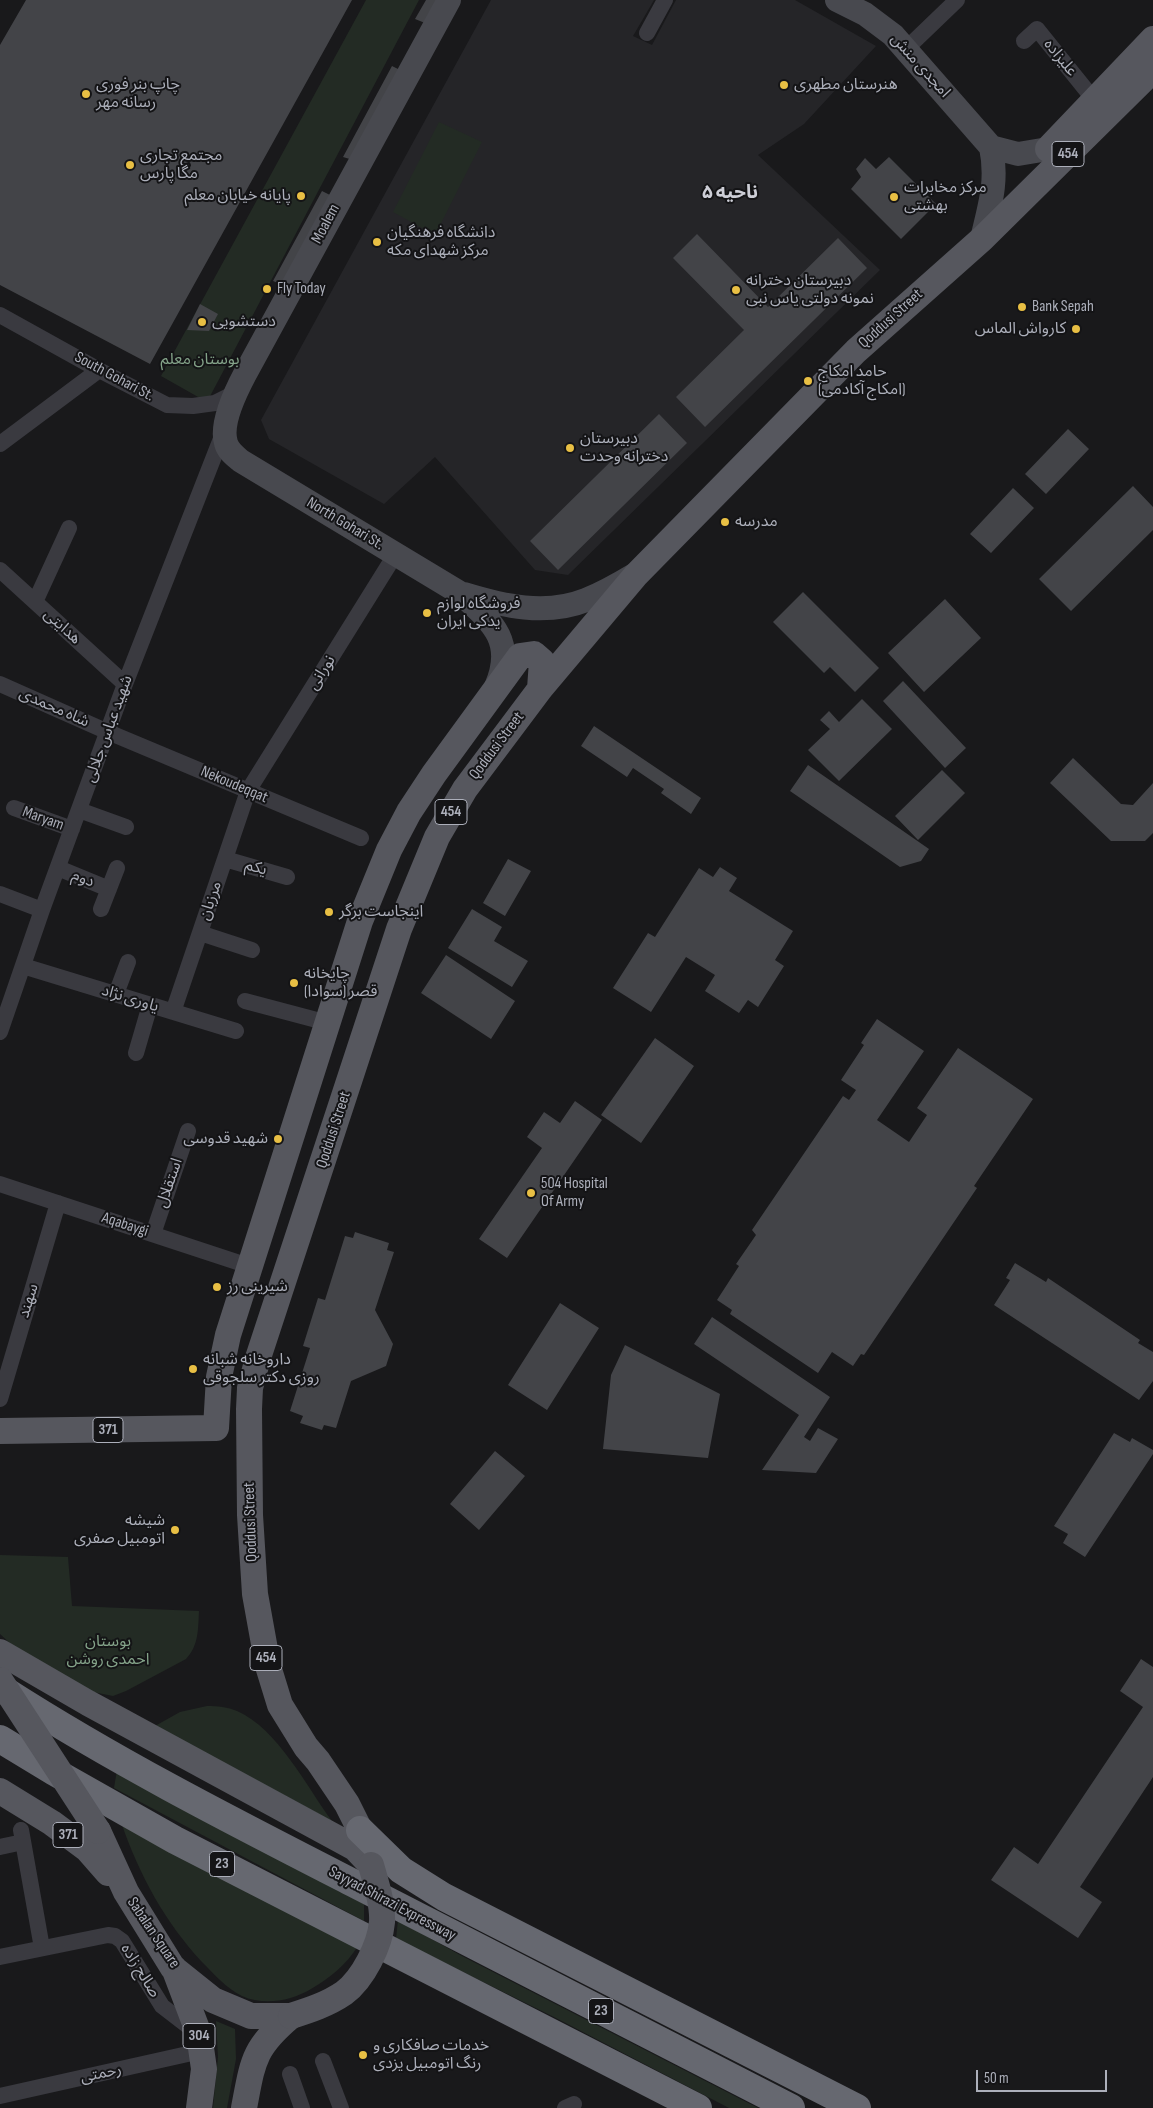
<!DOCTYPE html>
<meta charset="utf-8">
<style>
body{margin:0}
#map{position:relative;width:1153px;height:2108px;overflow:hidden;background:#19191b;font-family:"Sofia Sans Condensed",sans-serif}
canvas{display:block}
.scale{position:absolute;left:976px;top:2070px;width:131px;height:22px;box-sizing:border-box;border:2px solid #acafba;border-top:0;padding-left:6px;font-size:15px;line-height:18px;white-space:nowrap;color:#acafba;-webkit-text-stroke:4px #141416;paint-order:stroke}
</style>
<div id="map">
<canvas width="1153" height="2108"></canvas>
<div class="scale">50 m</div>
</div>
<script>
const c = document.querySelector('canvas').getContext('2d');
c.lineJoin = 'round';
function fillPath(path, color) { c.fillStyle = color; c.fill(path, 'evenodd'); }
function trace(path, color, width, dash) { c.strokeStyle = color; c.lineWidth = width; c.lineCap = dash ? 'butt' : 'round'; c.setLineDash(dash || []); c.stroke(path); }
function write(font, color, halo, rows, align = 'center') {
  c.font = font + ' "Sofia Sans Condensed","Noto Sans Arabic",sans-serif'; c.lineWidth = 4; c.setLineDash([]); c.textBaseline = 'middle'; c.strokeStyle = halo; c.fillStyle = color; for (const [text, x, y, turn = 0] of rows) {
    c.save(); c.translate(x, y); c.rotate((+turn || 0) * Math.PI / 180); c.textAlign = isNaN(turn) ? turn : align; if (halo) c.strokeText(text, 0, 0); c.fillText(text, 0, 0); c.restore();
  }
}
const built = new Path2D(`
 M491,0H654L633,36L652,45L676,0H795L876,46L804,124L758,155L880,270L568,575L535,570L435,457L384,504L269,439L261,420Z`);
const green = new Path2D(`
 M366,0H419L207,402L161,376Z
 M439,122L482,142L435,235L393,212Z
 M0,1555L68,1557L72,1606L199,1611C198,1629 199,1645 186,1659L126,1691L113,1696L93,1692L12,1645L0,1634Z
 M207,1706C217,1706 228,1707 237,1711C278,1729 306,1786 332,1821L155,1726L180,1712Z
 M117,1770L364,1904V1921L114,1788Z
 M122,1825L358,1946C346,1965 330,1978 311,1989C291,2001 264,2006 242,1996C226,1988 214,1974 202,1962C165,1922 140,1876 122,1825Z
 M398,1920L460,1955L758,2108H729L554,2017L396,1939Z
 M216,2021L235,2029L236,2059L227,2108H213L218,2057Z`);
const building = new Path2D(`
 M26,0H352L150,364L0,285V45Z
 M426,0H438L425,23L415,19Z
 M392,66L402,71L353,160L343,157Z
 M889,157L936,204L901,239L851,189L861,177L856,169L865,158L876,169Z
 M322,191L332,196L283,285L273,281Z
 M697,234L768,307L838,238L867,268L705,427L676,397L744,330L673,258Z
 M200,304L218,314L209,331L187,330Z
 M659,414L687,443L558,570L530,541Z
 M1068,429L1089,449L1046,494L1025,474Z
 M1133,486L1153,507V530L1071,611L1039,579Z
 M1013,488L1034,508L991,553L970,534Z
 M803,592L879,668L855,692L830,667L824,673L773,622Z
 M945,599L981,638L924,692L888,653Z
 M903,681L966,748L945,768L883,701Z
 M862,699L892,729L839,781L808,750L830,729L820,720L829,711L839,722Z
 M594,726L701,798L691,814L661,793L664,789L633,768L627,777L581,746Z
 M1073,758L1121,804L1133,805L1153,783V833L1145,841H1111L1050,783Z
 M808,765L929,849L921,861L900,867L790,791Z
 M942,770L965,793L918,840L895,816Z
 M508,859L531,871L505,916L483,903Z
 M720,867L737,878L729,891L793,931L775,960L784,966L758,1007L748,1000L739,1013L705,991L715,975L686,957L651,1012L613,988L648,933L655,937L699,868L713,877Z
 M472,909L502,927L494,941L528,961L512,987L448,948Z
 M446,955L515,1001L491,1039L421,993Z
 M877,1019L924,1051L877,1120L909,1142L927,1115L917,1108L958,1048L1033,1099L974,1186L977,1188L864,1355L861,1354L853,1366L832,1352L818,1373L730,1314L732,1310L717,1300L739,1266L736,1264L756,1235L752,1230L843,1096L849,1100L856,1090L841,1080L864,1045L861,1043Z
 M655,1038L694,1066L641,1143L601,1115Z
 M575,1101L602,1120L507,1258L479,1239L542,1148L527,1137L544,1112L560,1123Z
 M355,1232L389,1243L387,1250L394,1252L375,1310L393,1344L386,1366L351,1381L336,1428L324,1425L322,1430L300,1423L303,1416L290,1411L310,1348L303,1346L318,1298L325,1300L345,1236L353,1238Z
 M1015,1263L1046,1282L1048,1278L1140,1340L1138,1343L1153,1352V1381L1139,1400L994,1305L1010,1280L1006,1278Z
 M560,1303L599,1328L547,1410L508,1385Z
 M712,1317L830,1397L804,1437L810,1441L818,1428L838,1439L816,1473L762,1470L799,1415L694,1344Z
 M625,1345L720,1394L708,1458L603,1449L611,1375Z
 M1114,1433L1130,1442L1132,1438L1153,1450V1454L1085,1557L1063,1543L1068,1534L1054,1526Z
 M495,1451L525,1476L479,1530L450,1504Z
 M1141,1659L1153,1667V1777L1080,1887L1102,1902L1078,1938L991,1880L1014,1847L1038,1864L1143,1707L1120,1691Z`);
const street = new Path2D(`
 M647,33L665,0
 M1024,41L1037,29L1095,101
 M906,49L957,0
 M0,315L99,370L167,405L193,406L215,403L235,393
 M0,444L99,370
 M0,570L125,684
 M35,602L69,528
 M0,684L108,732L361,838
 M14,808L72,829
 M79,810L126,827
 M225,859L287,877
 M58,868L109,889
 M0,894L42,910
 M101,909L117,868
 M200,933L252,950
 M23,966L236,1031
 M116,994L128,962
 M245,1001L328,1023
 M173,1012L248,791L395,555
 M0,1032L42,910L125,684L224,431
 M136,1053L150,1005
 M0,1184L249,1266
 M153,1234L188,1131
 M0,1399L58,1203
 M21,1830L42,1948
 M0,1847L23,1842
 M0,1957L108,1935L115,1936L122,1941L162,2006L197,2033
 M323,2061L341,2108
 M290,2074L302,2108
 M0,2096L201,2051
 M565,2108L574,2104`);
const secondary = new Path2D(`
 M449,0L245,374C236,391 220,424 226,443C228,451 235,456 241,461L460,593C492,622 516,641 496,687
 M837,0L865,14L893,35L991,147L1018,154L1048,149
 M982,239C990,205 998,181 991,147
 M464,594C503,606 546,616 586,600C603,593 619,584 634,575`);
const primary = new Path2D(`
 M1048,149L1153,39
 M0,1431L216,1428L219,1377L228,1335L360,921L389,850L409,812L434,774L520,656L534,654L542,661L540,689
 M0,1652L88,1703L344,1842L355,1848L371,1865
 M0,1791L52,1823L87,1849L108,1873
 M98,1831L126,1892L173,1968L213,2000L251,2016H291
 M366,1850L360,1830L347,1804L318,1761L306,1747L280,1705L268,1666L255,1594L250,1515L249,1409L250,1388L258,1358L399,929L437,837L465,789L540,689L636,575L856,351L982,239L1153,70
 M174,1968L199,2034L204,2069L199,2108
 M244,2108C253,2061 253,2048 291,2016`);
const highway = new Path2D(`
 M4,1690C116,1762 234,1822 353,1883C498,1958 644,2033 791,2108
 M0,1739L53,1771L175,1840L698,2108
 M360,1830L401,1870L444,1897L857,2108`);
const primaryBridge = new Path2D(`
 M0,1680L98,1831
 M291,2016C310,2010 328,2004 344,1993C363,1979 380,1945 382,1922C383,1904 376,1883 371,1865`);
const markers = [
 [784,85,5,"#e8bf44"],
 [86,94,5,"#e8bf44"],
 [130,165,5,"#e8bf44"],
 [301,196,5,"#e8bf44"],
 [894,197,5,"#e8bf44"],
 [377,242,5,"#e8bf44"],
 [267,289,5,"#e8bf44"],
 [736,290,5,"#e8bf44"],
 [1022,307,5,"#e8bf44"],
 [202,322,5,"#e8bf44"],
 [1076,329,5,"#e8bf44"],
 [808,381,5,"#e8bf44"],
 [570,448,5,"#e8bf44"],
 [725,522,5,"#e8bf44"],
 [427,613,5,"#e8bf44"],
 [329,912,5,"#e8bf44"],
 [294,983,5,"#e8bf44"],
 [278,1139,5,"#e8bf44"],
 [531,1193,5,"#e8bf44"],
 [217,1287,5,"#e8bf44"],
 [193,1369,5,"#e8bf44"],
 [175,1530,5,"#e8bf44"],
 [363,2055,5,"#e8bf44"]
];
const shields = [
 [1068,154,32],
 [451,812,32],
 [108,1430,30],
 [266,1658,32],
 [68,1835,30],
 [222,1864,25],
 [601,2011,25],
 [199,2036,32]
];
const shieldNames = [
 ["454",1068,154],
 ["454",451,812],
 ["371",108,1430],
 ["454",266,1658],
 ["371",68,1835],
 ["23",222,1864],
 ["23",601,2011],
 ["304",199,2036]
];
const streetNames = [
 ["علیزاده",1060,58,51],
 ["امجدی منش",920,66,48],
 ["Moalem",326,224,-62],
 ["Qoddusi Street",891,319,-42],
 ["South Gohari St.",114,377,28],
 ["North Gohari St.",345,524,31],
 ["هدایتی",62,627,42],
 ["نورانی",322,673,-58],
 ["شاه محمدی",54,708,24],
 ["شهید عباس جلالی",109,729,-70],
 ["Qoddusi Street",497,746,-53],
 ["Nekoudeqqat",234,785,23],
 ["Maryam",43,819,20],
 ["یکم",256,868,16],
 ["دوم",83,879,22],
 ["مرزبان",211,901,-71],
 ["یاوری نژاد",130,999,17],
 ["Qoddusi Street",334,1130,-72],
 ["استقلال",170,1183,-71],
 ["Aqabaygi",125,1225,18],
 ["سهند",29,1301,-73],
 ["Qoddusi Street",251,1522,-92],
 ["Sayyad Shirazi Expressway",392,1904,28],
 ["Sabalan Square",153,1933,56],
 ["صالح زاده",140,1971,58],
 ["رحمتی",101,2074,-12]
];
const poiNames = [
 ["چاپ بنر فوری",96,85],
 ["رسانه مهر",96,103],
 ["هنرستان مطهری",794,85],
 ["مجتمع تجاری",140,156],
 ["مگا پارس",140,174],
 ["مرکز مخابرات",904,188],
 ["بهشتی",904,206],
 ["پایانه خیابان معلم",291,196,"right"],
 ["دانشگاه فرهنگیان",387,233],
 ["مرکز شهدای مکه",387,251],
 ["دبیرستان دخترانه",746,281],
 ["نمونه دولتی یاس نبی",746,299],
 ["Fly Today",277,289],
 ["Bank Sepah",1032,307],
 ["دستشویی",212,322],
 ["کارواش الماس",1066,329,"right"],
 ["حامد امکاج",818,372],
 ["(امکاج آکادمی)",818,390],
 ["دبیرستان",580,439],
 ["دخترانه وحدت",580,457],
 ["مدرسه",735,522],
 ["فروشگاه لوازم",437,604],
 ["یدکی ایران",437,622],
 ["اینجاست برگر",339,912],
 ["چایخانه",304,974],
 ["قصر (سوادا)",304,992],
 ["شهید قدوسی",268,1139,"right"],
 ["504 Hospital",541,1184],
 ["Of Army",541,1202],
 ["شیرینی رز",227,1287],
 ["داروخانه شبانه",203,1360],
 ["روزی دکتر سلجوقی",203,1378],
 ["شیشه",165,1521,"right"],
 ["اتومبیل صفری",165,1539,"right"],
 ["خدمات صافکاری و",373,2046],
 ["رنگ اتومبیل یزدی",373,2064]
];
const parkNames = [
 ["بوستان معلم",200,360],
 ["بوستان",108,1642],
 ["احمدی روشن",108,1660]
];
const quarterNames = [
 ["ناحیه ۵",730,193]
];
fillPath(built, '#252528');
fillPath(green, '#232b24');
fillPath(building, '#434448');
trace(street, '#3a3a40', 16);
trace(secondary, '#48494f', 24);
trace(primary, '#56575e', 26);
trace(highway, '#666870', 28);
trace(primaryBridge, '#56575e', 26);
for (const [x, y, r, color] of markers) { const dot = new Path2D(); dot.arc(x, y, r, 0, 2 * Math.PI); c.fillStyle = color; c.fill(dot); trace(dot, '#141416', 2); }
for (const [x, y, w] of shields) { const box = new Path2D(); box.roundRect(x - w / 2, y - 12.5, w, 25, 4); c.fillStyle = '#141416'; c.fill(box); trace(box, '#acafba', 1); }
write('bold 15px', '#acafba', null, shieldNames);
write('16px', '#acafba', '#141416', streetNames);
write('16px', '#acafba', '#141416', poiNames, 'left');
write('16px', '#84a389', '#141416', parkNames);
write('bold 19px', '#cdced6', '#141416', quarterNames);
</script>
